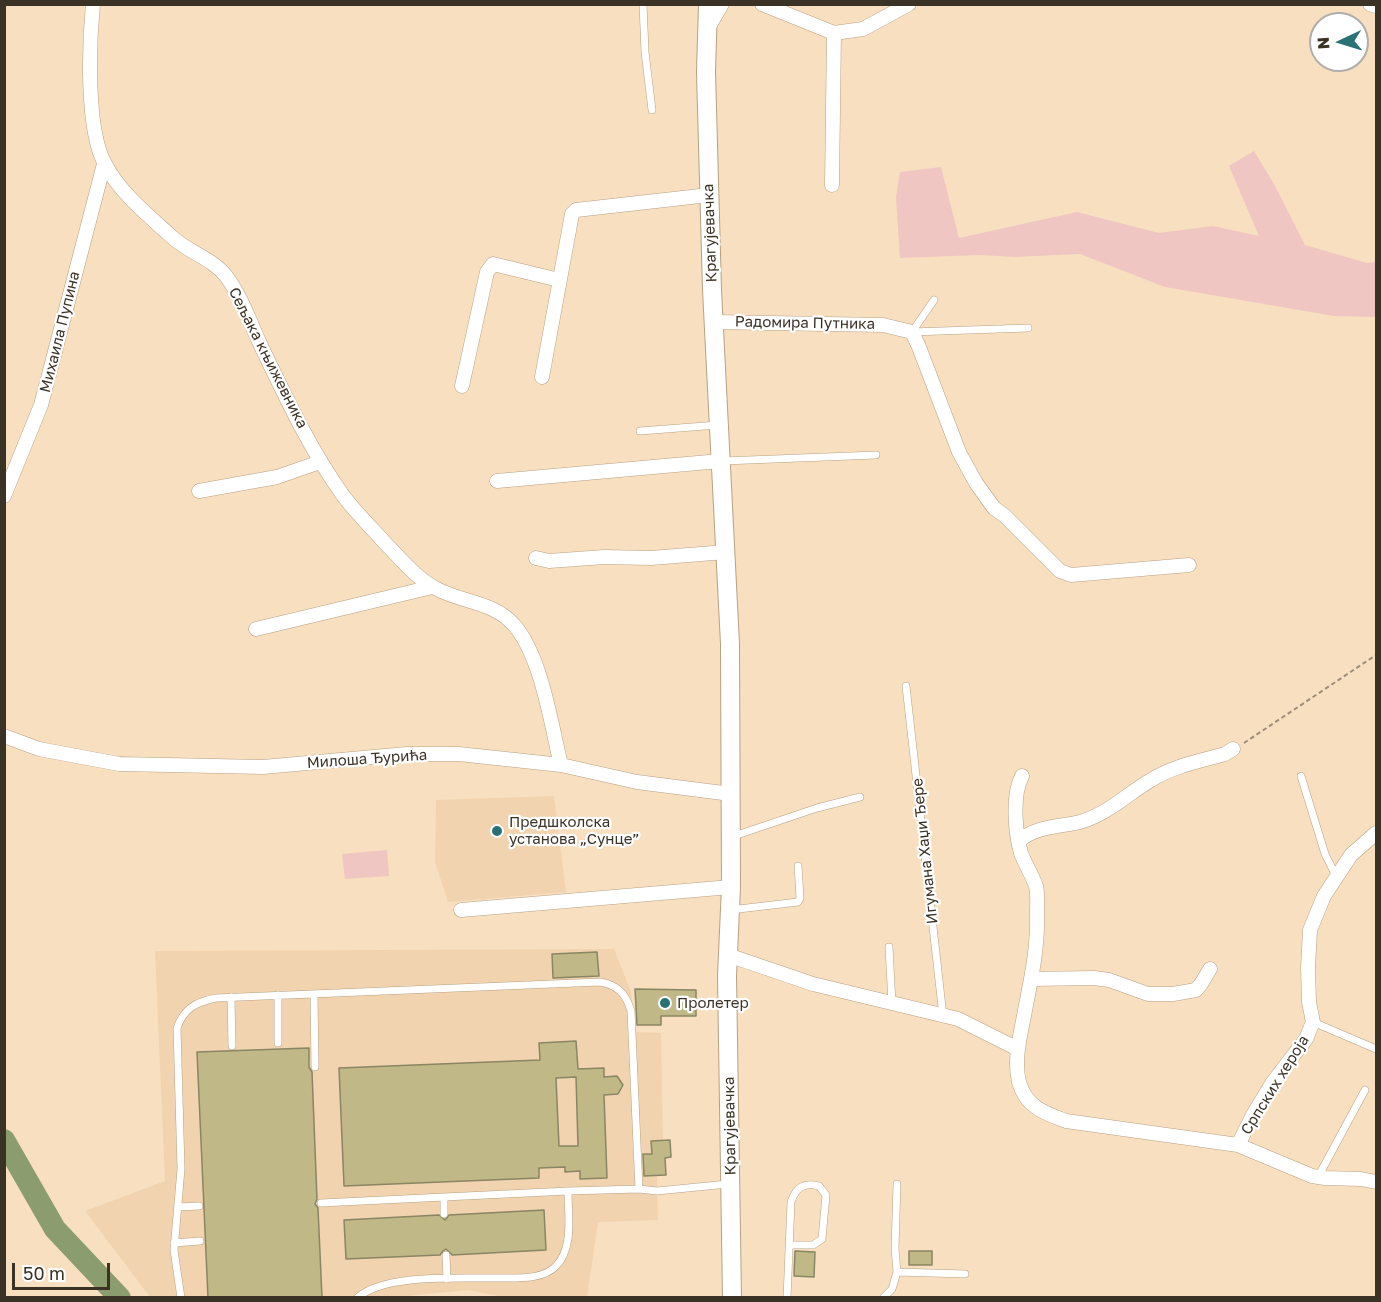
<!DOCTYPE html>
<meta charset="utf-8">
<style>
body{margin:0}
#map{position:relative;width:1381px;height:1302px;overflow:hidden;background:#f7dfc0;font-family:"Golos Text",sans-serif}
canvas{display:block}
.frame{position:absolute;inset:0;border:6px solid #3b3226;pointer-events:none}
.north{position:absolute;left:1309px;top:12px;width:60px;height:60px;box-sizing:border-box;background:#fff;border:2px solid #b1ada8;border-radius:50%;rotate:266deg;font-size:16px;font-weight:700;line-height:24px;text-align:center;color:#3b3226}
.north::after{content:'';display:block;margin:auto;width:21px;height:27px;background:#297377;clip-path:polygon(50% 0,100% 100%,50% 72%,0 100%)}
.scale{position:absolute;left:12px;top:1263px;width:98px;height:27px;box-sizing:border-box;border:3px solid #3b3226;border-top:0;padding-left:8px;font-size:18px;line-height:21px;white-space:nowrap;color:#3b3226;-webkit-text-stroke:4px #fff;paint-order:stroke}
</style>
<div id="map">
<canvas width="1381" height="1302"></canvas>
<div class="frame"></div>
<div class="north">N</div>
<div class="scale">50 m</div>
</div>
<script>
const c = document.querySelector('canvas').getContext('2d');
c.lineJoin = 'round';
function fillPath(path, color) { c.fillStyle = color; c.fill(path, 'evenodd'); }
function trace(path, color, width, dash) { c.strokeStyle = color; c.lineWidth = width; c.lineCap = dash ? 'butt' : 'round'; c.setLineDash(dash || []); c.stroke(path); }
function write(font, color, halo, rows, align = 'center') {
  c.font = font + ' "Golos Text",sans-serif'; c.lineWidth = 4.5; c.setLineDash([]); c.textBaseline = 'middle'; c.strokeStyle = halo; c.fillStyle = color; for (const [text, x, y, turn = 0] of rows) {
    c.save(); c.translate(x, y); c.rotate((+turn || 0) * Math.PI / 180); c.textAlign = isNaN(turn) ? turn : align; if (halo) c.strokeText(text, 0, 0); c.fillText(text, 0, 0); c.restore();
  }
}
const built = new Path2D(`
 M554,796L566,892L448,902L435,862L436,800Z
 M614,949L631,992L635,1032L661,1033L663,1140H670L671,1157L662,1158L657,1176L658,1220L598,1222L587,1297H503L468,1290L387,1298L150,1297L85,1211L165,1181L155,951Z`);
const green = new Path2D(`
 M1254,151L1274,184L1305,245L1367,263L1376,262V317L1334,316L1165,287L1080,254L1014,257L980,255L900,258L896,197L900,172L941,167L959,238L1077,212L1159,233L1213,226L1259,236L1229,166Z
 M387,850L389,876L345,879L342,854Z`);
const river = new Path2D(`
 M4,1140L55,1229L120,1298`);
const building = new Path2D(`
 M597,952L599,976L553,978L552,954Z
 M635,989L696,990V1016H661V1025H637Z
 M576,1041L578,1069L604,1068V1077L617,1076L623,1085L618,1094L604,1095L607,1178L580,1179V1171L565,1172V1167L539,1168V1178L344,1186L339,1068L540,1060L539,1043ZM576,1077L578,1146H559L556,1078Z
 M309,1048V1067L312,1072L317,1199L315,1204L318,1208L322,1298H208L197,1052Z
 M670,1140L671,1157L665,1158L666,1175L644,1176L643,1154H652L651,1141Z
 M544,1210L546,1250L452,1255L446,1249L443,1251L440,1255L346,1259L344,1220L439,1215L445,1220L449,1215Z
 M795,1251L815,1252L814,1277L794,1276Z
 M909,1251H932V1265H909Z`);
const path = new Path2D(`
 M1244,743L1376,655`);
const service = new Path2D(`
 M643,4L645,52L652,110
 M912,332L1028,328
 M912,332L934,300
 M640,431L718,425
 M723,461L876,455
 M906,686L943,1016
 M1301,776L1325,854L1336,876
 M731,837L817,808L860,797
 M730,910L798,902L800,898L798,866
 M889,947L892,1004
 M314,994L315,1067
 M231,997L232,1046
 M1313,1022L1376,1049
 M278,1043V995
 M1318,1177L1365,1090
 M444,1198V1214
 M321,1203L568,1191L639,1189L657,1191L728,1184
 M178,1207L199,1206
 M174,1243L200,1241
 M446,1255L447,1279
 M897,1272L965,1274
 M181,1298L174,1250L181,1169L177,1028C184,1008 196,1002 216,998L600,982C618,985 626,994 631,1011L639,1189
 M357,1298C386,1272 465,1279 504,1278C520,1278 544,1279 556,1266C574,1248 568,1214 568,1191
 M787,1298L791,1202C796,1187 804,1182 819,1186L826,1195L822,1239L813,1245H789
 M883,1298L892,1289L897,1272L895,1249L897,1184`);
const minor = new Path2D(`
 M93,4C89,44 86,130 105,164C120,193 149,216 172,237C188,252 213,259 226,276C242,297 251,325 262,348C286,398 310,449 342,494C355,512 371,527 386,544C401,559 416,578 435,588C462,603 494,601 515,626C542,659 551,724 561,765
 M762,4L834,33L863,29L909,4
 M1370,4L1376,6
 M708,28L722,4
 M832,185L834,33
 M713,322L883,325L912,332L919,347L959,452L976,483L994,508L1005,516L1060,571L1071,575L1189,565
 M542,377L572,214L576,210L709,195
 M462,386L487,272L493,264L559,280
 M497,481L720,461
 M199,491L277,477L320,462
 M4,496L41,405L104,164
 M536,558L549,561L604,557L651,558L726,552
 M256,629L432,587
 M4,736L39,749L119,764L263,767L407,754H459L561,765L637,782L731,794
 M1022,776C1012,795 1015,832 1021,853C1025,864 1032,875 1036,886C1038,895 1037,905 1037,914C1038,945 1032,975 1026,1005C1022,1029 1013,1058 1019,1082C1026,1107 1044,1113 1066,1121L1238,1145L1312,1176L1325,1178L1361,1179L1376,1182
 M1019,841C1036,826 1059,827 1080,822C1108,814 1127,794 1151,780C1173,766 1200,761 1225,754L1233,749
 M461,910L731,887
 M728,955L813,984L958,1019L1018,1049
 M1031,979L1094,978L1109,980L1148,994H1173L1196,990L1201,984L1210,969
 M1238,1145L1253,1115L1273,1082L1306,1039L1313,1022L1309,1002L1308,968L1310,930L1324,896L1351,855L1376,833`);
const secondary = new Path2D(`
 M708,4L706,72L712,290L730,644L731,887L727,976L732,1298`);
const markers = [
 [497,831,6,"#297377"],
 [665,1003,6,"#297377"]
];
const streetNames = [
 ["Крагујевачка",710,233,-92],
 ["Радомира Путника",805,323,1],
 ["Михаила Пупина",60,332,-76],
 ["Сељака књижевника",268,358,63],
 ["Милоша Ђурића",367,759,-4],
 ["Игумана Хаџи Ђере",925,851,-96],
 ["Српских хероја",1275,1085,-58],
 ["Крагујевачка",730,1126,-91]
];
const poiNames = [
 ["Предшколска",509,822],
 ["установа „Сунце”",509,839],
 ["Пролетер",677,1003]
];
fillPath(built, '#f1d4af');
fillPath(green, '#f0c6c2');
trace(river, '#8b9c6f', 22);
fillPath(building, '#c0b887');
trace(building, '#8a8563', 1.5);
trace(service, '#b7a184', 8);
trace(minor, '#b7a184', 15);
trace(secondary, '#b7a184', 20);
trace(path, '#9e8d77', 2, [4.5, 3]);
trace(service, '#fff', 7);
trace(minor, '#fff', 14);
trace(secondary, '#fff', 18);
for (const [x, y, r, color] of markers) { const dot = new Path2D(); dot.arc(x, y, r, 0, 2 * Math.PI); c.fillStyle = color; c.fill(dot); trace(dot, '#fff', 2); }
write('15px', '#3b3226', '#fff', streetNames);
write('15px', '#3b3226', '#fff', poiNames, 'left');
</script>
